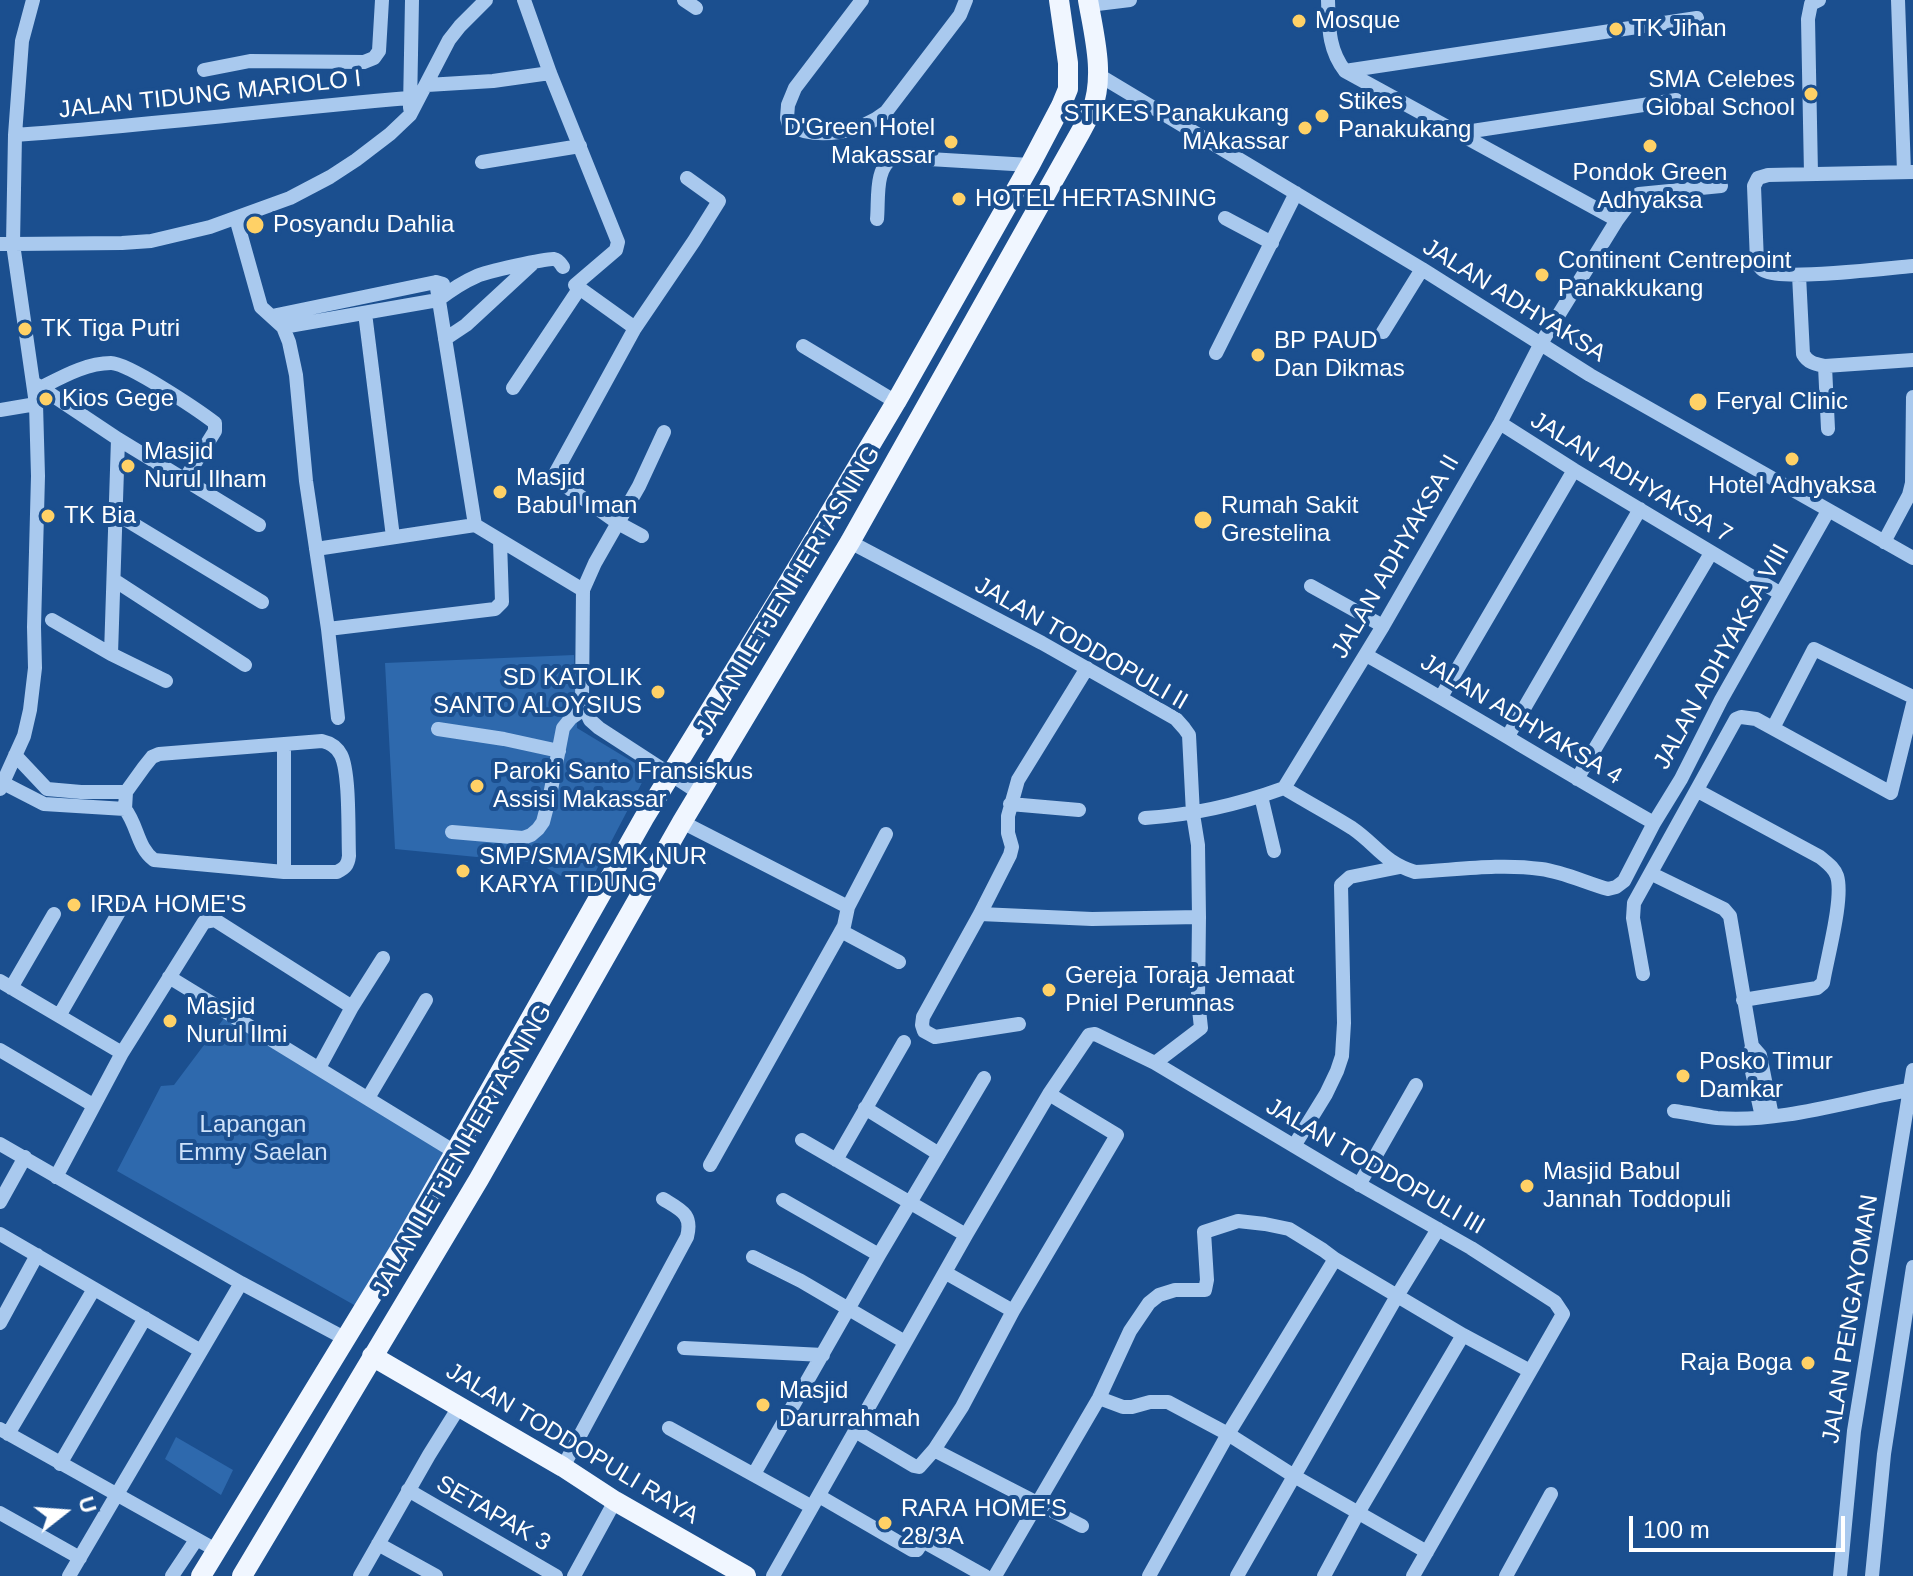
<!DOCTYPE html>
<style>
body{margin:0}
#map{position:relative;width:1913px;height:1576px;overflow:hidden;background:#1b4f8f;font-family:Helvetica,sans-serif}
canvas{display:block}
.north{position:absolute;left:24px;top:1472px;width:80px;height:80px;-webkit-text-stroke:6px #1b4f8f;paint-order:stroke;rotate:73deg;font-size:22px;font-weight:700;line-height:32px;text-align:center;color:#fff}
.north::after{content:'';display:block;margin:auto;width:28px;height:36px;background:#fff;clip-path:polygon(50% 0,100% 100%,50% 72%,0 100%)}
.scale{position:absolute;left:1629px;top:1516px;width:216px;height:36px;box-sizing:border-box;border:4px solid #fff;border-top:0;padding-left:10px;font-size:24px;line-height:28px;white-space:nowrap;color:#fff;-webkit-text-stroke:6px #1b4f8f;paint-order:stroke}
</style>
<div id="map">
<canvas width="1913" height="1576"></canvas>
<div class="north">U</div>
<div class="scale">100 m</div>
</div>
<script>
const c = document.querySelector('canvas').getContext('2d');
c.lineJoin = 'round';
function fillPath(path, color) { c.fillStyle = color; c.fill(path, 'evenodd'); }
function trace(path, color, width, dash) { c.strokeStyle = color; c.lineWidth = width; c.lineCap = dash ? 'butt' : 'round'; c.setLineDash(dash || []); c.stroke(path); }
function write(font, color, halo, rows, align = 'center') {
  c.font = font + ' Helvetica,sans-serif'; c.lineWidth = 8; c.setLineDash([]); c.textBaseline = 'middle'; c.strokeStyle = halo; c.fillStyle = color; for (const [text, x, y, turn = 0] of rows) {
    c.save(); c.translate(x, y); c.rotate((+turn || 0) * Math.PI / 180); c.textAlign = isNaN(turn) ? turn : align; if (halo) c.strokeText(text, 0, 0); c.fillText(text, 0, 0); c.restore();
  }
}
const green = new Path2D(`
 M574,655L577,728L648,771L586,890L538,863L395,849L385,663Z
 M228,1013L455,1152L363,1310L117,1171L161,1086L174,1085Z
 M176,1437L233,1470L221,1495L165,1459Z`);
const minor = new Path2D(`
 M33,0L22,41L15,135L13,244L122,243L151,241L210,227L290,198L330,177L356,160L390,134L410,115L449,40L460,26L486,0
 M524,0L550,73L618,242L616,250L575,285L635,328
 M684,0L696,8
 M862,0L795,88L788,105L787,118L789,125C818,141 861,132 886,112L960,15L966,0
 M1328,0C1329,27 1328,49 1345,71L1617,220
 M1898,0L1904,172
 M1089,5L1130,0
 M204,70L250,61L364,62L374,58L379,51L382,0
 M1345,71L1697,18
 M1097,74L1422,269L1590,375L1913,558
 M427,85L493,81L550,73
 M410,108L412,0
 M1459,133L1676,100
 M15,135C146,126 277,109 409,98
 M482,162L580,146
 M1913,172L1768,175L1758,178L1754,186L1757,262C1760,267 1760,269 1765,271C1783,281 1887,268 1913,266
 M1811,174L1808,19L1811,4L1819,0
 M236,218L261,307L283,327L289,342L296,375L306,481L328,629L338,718
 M1225,218L1272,243
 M877,219C879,199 874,166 895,157L1030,165
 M0,244H13L36,404L38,476L34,627L35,668L30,710L24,736L0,789
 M1799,275L1803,354C1808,363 1816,364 1825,366L1913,360
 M436,282L475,525
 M365,313L393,537
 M272,316L436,282L443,284
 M283,327L438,300C451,290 463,282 477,276C485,272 547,258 554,259C559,260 560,263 563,267
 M1383,332L1422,269
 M445,339L466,325L532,264
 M803,346L896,402
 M1216,353L1296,193
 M1825,366L1828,429
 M34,383L118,439L259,525
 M40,388C62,377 86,363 111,363C128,363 198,410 215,423V431L185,479
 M513,388L579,289
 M0,410L36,404
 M1500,423L1574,470L1781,594
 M664,432L639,486L595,563L583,590L582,702L590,720L599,728L699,793
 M115,513L262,602
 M642,536L618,523L560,482L556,476V472L635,328L694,241L719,201L687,178
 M850,542L1042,643L1176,719L1184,728L1189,735L1193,814L1198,845L1199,917L1198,1000L1201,1028L1155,1063
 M1884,542L1909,495L1912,483L1913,397
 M316,549L475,525L583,590
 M114,580L245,665
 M1311,586L1383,626
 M52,620L111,654L166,681
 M328,629L495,609L502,602L500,541
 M111,654L118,439
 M1366,655C1463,709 1557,768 1654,823
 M1441,697L1574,470
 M1773,728L1814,649L1913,697
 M438,729L504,739L559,751
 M1508,736L1640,509
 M322,741C331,743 337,747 341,755C350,773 348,833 349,856C348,865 345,868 337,872H284L154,860C137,847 138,826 125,809L126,792L144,767L152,757L159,754Z
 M15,755L47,789L81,792H126
 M1577,779L1711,553
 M3,783L44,804L125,809
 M1284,788C1307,802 1330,814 1352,828C1377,845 1383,862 1415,872C1456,870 1500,863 1541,869C1564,872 1586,883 1608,889L1616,887L1624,881L1654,823L1681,779L1721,700L1828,511
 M1284,788L1383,626L1500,423L1540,345L1617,220L1634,197L1639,194L1721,186
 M1698,791L1820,857C1827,863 1834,867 1837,876C1844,898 1827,958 1823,983L1817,988L1743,1000
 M1261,796L1274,851
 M1010,804L1079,810
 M1145,818C1193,815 1240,804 1284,788
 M682,822L848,907L844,926L710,1165
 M452,832L523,838L531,835L538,829L543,822L550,795L563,728L571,718L584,709
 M284,872V744
 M1652,874L1724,909L1730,916L1752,1046L1749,1058L1762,1117
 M848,907L886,834
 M980,914L1092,919L1199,917
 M841,931L899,962
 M1643,974L1633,918L1634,903L1736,719L1741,717L1756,719L1891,793L1913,704
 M169,977L455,1152
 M0,981L122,1053
 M11,988L54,914
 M352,1007L383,958
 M59,1016L123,905
 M1019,1024L935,1037L924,1031L922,1025L923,1017L980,914L1010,855L1012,847L1008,833V816L1018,780L1087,668
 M1753,1047L1760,1055L1772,1116
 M0,1050L93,1105
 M368,1098L426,1000
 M865,1108L939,1154
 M1674,1111C1688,1113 1703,1116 1717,1118C1781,1123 1847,1101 1909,1090
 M802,1140L966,1235
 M0,1144L241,1283L346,1339
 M1294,1146L1326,1094L1337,1071L1342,1056L1344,1023L1341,885L1350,877L1400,867
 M836,1160L904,1042
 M56,1177L122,1053L204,922L215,920L352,1007L319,1068
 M1359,1185L1416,1085
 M783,1200L879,1255
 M0,1202L25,1157
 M0,1234L201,1351
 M753,1257L801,1281L905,1342
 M946,1273L1013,1311
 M0,1323L37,1255
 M684,1348L823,1355
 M1099,1398L1123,1407H1132L1150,1402H1168L1228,1434L1294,1476L1427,1552
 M669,1428L812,1507
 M0,1429L216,1550
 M855,1431L914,1466L919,1467L934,1450L962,1407L1013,1311L1117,1135L1049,1094
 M8,1434L94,1289
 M934,1450L1082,1526
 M60,1464L145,1318
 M563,1467L687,1237C693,1214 681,1210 663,1199
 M754,1474L879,1255L984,1078
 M408,1490L556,1576
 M819,1496L912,1550H917L921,1544L926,1543L985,1576
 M0,1513L80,1558
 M378,1544L436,1576
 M69,1576L241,1283
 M172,1576L196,1540
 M360,1576L429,1455L459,1407
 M574,1576L615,1501
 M773,1576L966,1235L1049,1094L1089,1035L1095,1034L1155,1063L1341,1174L1471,1248L1555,1302L1563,1314L1413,1576
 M995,1576L1099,1398L1130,1331L1149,1303L1159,1295L1175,1290H1205L1207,1280L1204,1232L1238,1221L1265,1224L1289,1229L1323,1250L1335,1259L1463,1335L1530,1371
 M1149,1576L1228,1434L1335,1259
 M1237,1576L1397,1296L1438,1229
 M1324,1576L1358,1513L1463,1335
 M1506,1576L1551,1494
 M1840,1576L1854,1431L1913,1070
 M1872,1576L1884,1454L1913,1267`);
const major = new Path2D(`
 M372,1356L563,1467L615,1501L746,1576
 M201,1576L399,1251L644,818L781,595L896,402L1030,165L1061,106L1068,89V63L1059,0
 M242,1576L479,1179L682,822L850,542L1080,133C1084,126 1088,118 1092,110C1105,75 1094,35 1088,0`);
const markers = [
 [1299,21,8,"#ffd166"],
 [1616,29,8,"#ffd166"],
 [1811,94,8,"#ffd166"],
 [1322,116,8,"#ffd166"],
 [1305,128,8,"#ffd166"],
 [951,142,8,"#ffd166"],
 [1650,146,8,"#ffd166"],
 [959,199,8,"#ffd166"],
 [255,225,10,"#ffd166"],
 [1542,275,8,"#ffd166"],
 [25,329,8,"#ffd166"],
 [1258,355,8,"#ffd166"],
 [46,399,8,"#ffd166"],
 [1698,402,10,"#ffd166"],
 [1792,459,8,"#ffd166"],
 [128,466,8,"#ffd166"],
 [500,492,8,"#ffd166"],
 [48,516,8,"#ffd166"],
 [1203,520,10,"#ffd166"],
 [658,692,8,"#ffd166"],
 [477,786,8,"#ffd166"],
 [463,871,8,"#ffd166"],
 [74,905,8,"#ffd166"],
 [1049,990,8,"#ffd166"],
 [170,1021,8,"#ffd166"],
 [1683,1076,8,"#ffd166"],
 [1527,1186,8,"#ffd166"],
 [1808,1363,8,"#ffd166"],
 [763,1405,8,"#ffd166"],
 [885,1523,8,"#ffd166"]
];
const poiNames = [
 ["Mosque",1315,21],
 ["TK Jihan",1632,29],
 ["SMA Celebes",1795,80,"right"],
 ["Global School",1795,108,"right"],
 ["Stikes",1338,102],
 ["Panakukang",1338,130],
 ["STIKES Panakukang",1289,114,"right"],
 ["MAkassar",1289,142,"right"],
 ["D'Green Hotel",935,128,"right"],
 ["Makassar",935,156,"right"],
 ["Pondok Green",1650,173,"center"],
 ["Adhyaksa",1650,201,"center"],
 ["HOTEL HERTASNING",975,199],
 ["Posyandu Dahlia",273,225],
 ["Continent Centrepoint",1558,261],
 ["Panakkukang",1558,289],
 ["TK Tiga Putri",41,329],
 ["BP PAUD",1274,341],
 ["Dan Dikmas",1274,369],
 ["Kios Gege",62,399],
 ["Feryal Clinic",1716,402],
 ["Masjid",144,452],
 ["Nurul Ilham",144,480],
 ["Masjid",516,478],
 ["Babul Iman",516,506],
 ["Hotel Adhyaksa",1792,486,"center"],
 ["Rumah Sakit",1221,506],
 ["Grestelina",1221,534],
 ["TK Bia",64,516],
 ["SD KATOLIK",642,678,"right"],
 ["SANTO ALOYSIUS",642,706,"right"],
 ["Paroki Santo Fransiskus",493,772],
 ["Assisi Makassar",493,800],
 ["SMP/SMA/SMK NUR",479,857],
 ["KARYA TIDUNG",479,885],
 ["IRDA HOME'S",90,905],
 ["Gereja Toraja Jemaat",1065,976],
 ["Pniel Perumnas",1065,1004],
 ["Masjid",186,1007],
 ["Nurul Ilmi",186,1035],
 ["Posko Timur",1699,1062],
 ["Damkar",1699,1090],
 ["Masjid Babul",1543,1172],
 ["Jannah Toddopuli",1543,1200],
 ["Raja Boga",1792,1363,"right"],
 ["Masjid",779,1391],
 ["Darurrahmah",779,1419],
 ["RARA HOME'S",901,1509],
 ["28/3A",901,1537]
];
const streetNames = [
 ["JALAN TIDUNG MARIOLO I",210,95,-6],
 ["JALAN ADHYAKSA",1514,301,32],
 ["JALAN ADHYAKSA 7",1631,478,31],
 ["JALAN ADHYAKSA II",1396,557,-60],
 ["JALAN LETJEN HERTASNING",789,591,-59],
 ["JALAN TODDOPULI II",1081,644,30],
 ["JALAN ADHYAKSA VIII",1722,657,-61],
 ["JALAN ADHYAKSA 4",1521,720,31],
 ["JALAN LETJEN HERTASNING",463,1151,-60],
 ["JALAN TODDOPULI III",1375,1167,30],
 ["JALAN PENGAYOMAN",1851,1319,-81],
 ["JALAN TODDOPULI RAYA",572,1444,31],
 ["SETAPAK 3",493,1514,30]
];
const parkNames = [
 ["Lapangan",253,1125],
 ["Emmy Saelan",253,1153]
];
fillPath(green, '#2e69ad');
trace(minor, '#a9c9ee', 14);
trace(major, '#f0f6ff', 20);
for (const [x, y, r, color] of markers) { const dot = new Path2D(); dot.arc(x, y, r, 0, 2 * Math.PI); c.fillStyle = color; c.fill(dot); trace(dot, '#1b4f8f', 3); }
write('24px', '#fff', '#1b4f8f', poiNames, 'left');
write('24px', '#fff', '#1b4f8f', streetNames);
write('24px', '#cfe3fa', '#1b4f8f', parkNames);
</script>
